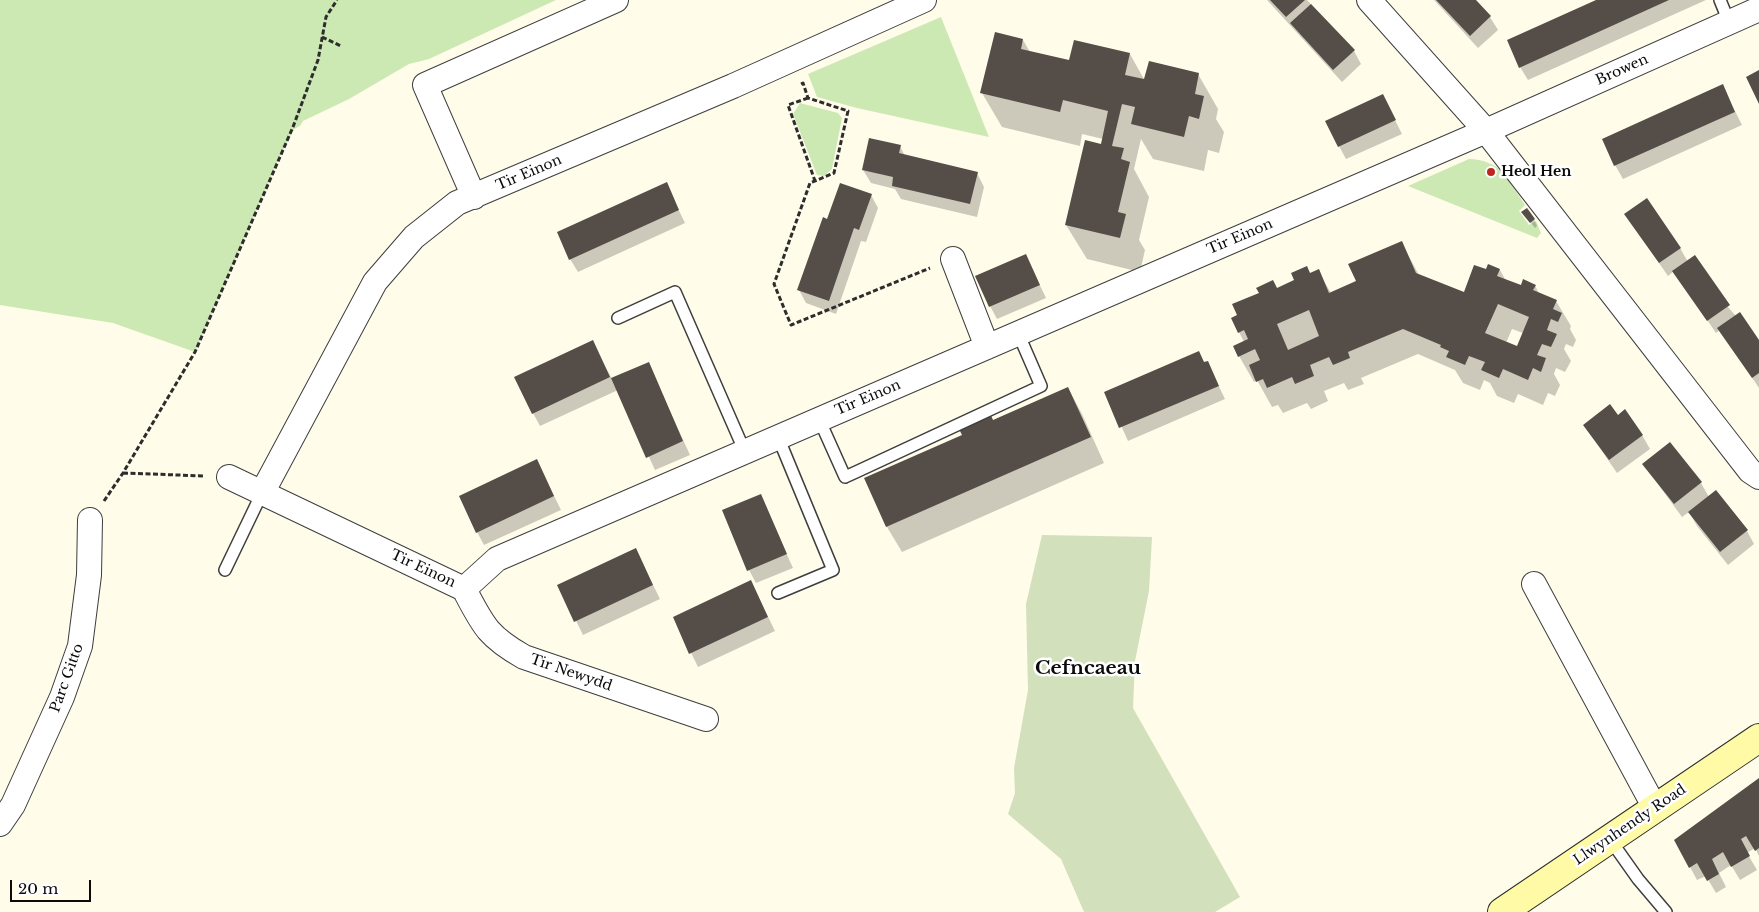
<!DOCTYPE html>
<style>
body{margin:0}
#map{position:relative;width:1759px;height:912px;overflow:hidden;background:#fffcea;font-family:"Libre Baskerville",serif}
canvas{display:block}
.scale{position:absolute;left:10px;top:880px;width:81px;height:22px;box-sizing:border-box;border:2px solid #0b0b0b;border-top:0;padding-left:6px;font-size:15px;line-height:18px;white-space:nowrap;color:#0b0b0b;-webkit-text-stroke:4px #fff;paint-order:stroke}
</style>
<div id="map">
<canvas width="1759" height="912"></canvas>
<div class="scale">20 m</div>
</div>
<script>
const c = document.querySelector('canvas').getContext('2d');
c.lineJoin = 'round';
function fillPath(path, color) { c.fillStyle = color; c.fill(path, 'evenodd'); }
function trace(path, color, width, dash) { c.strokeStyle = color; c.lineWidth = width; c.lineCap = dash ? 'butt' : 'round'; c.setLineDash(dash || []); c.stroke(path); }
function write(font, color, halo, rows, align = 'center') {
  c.font = font + ' "Libre Baskerville",serif'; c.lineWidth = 5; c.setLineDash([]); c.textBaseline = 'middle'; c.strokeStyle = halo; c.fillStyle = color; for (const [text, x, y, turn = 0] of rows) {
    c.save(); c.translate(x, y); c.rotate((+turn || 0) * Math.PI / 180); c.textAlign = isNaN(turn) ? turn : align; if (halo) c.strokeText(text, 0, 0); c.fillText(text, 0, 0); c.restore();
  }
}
const green = new Path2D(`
 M0,0H556L429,59L409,64L349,99L303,121L300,126L294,129L282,152L195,352L113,323L0,305Z
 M941,17L989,137L857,108L817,97L808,74Z
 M800,103L838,113L842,118L832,169L824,176L817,175L793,114Z
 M1469,159C1482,159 1495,164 1504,173L1525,205L1519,211L1529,225L1536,221L1541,233L1537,238L1408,186Z`);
const cemetery = new Path2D(`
 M1042,535L1152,537L1149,591L1135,661L1133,708L1240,897L1215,912H1084L1061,859L1008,814L1015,793L1014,768L1028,690L1026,604Z`);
const shadow = new Path2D(`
 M1267,0H1307L1354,51L1361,64L1342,82Z
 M1434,0H1474L1490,17L1498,30L1478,48Z
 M1599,0H1706L1528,80L1520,67Z
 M1023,40L1030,52L1070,62L1130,54L1145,81L1198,74L1218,109L1216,119L1224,132L1219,153L1208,150L1204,171L1153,159L1141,139L1134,169L1149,197L1139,240L1145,250L1140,272L1087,259L1066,225L1103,139L1082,134L1080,146L1002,127L982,93Z
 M1722,85L1742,125L1623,179L1615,165Z
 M1383,96L1402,134L1346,159L1339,146Z
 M900,146L905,156L977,173L984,187L977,217L901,199L895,189L871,183L863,170Z
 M666,184L685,223L578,272L570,259Z
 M871,195L878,208L866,242L861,241L836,314L806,303L799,290L828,220Z
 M1527,218L1534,219L1537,226L1535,228Z
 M1634,227L1680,248L1688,262L1759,342V388L1720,330L1716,333L1674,271L1668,276Z
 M1401,242L1419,275L1464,294L1486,271L1500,270L1506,281L1522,287L1535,285L1539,294L1556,301L1571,326L1570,329L1576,340L1573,347L1566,344L1564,349L1571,361L1565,372L1556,368L1554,374L1560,385L1555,396L1548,393L1543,405L1518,394L1514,403L1497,396L1490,383L1484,380L1480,390L1463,383L1455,370L1418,354L1361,378L1364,384L1348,390L1344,383L1324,391L1328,401L1311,409L1307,403L1283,413L1278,405L1272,407L1257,380L1254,382L1239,356L1244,342L1239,332L1277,289L1318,271L1331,293L1357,281ZM1512,329L1523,333L1517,348L1506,343Z
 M1026,256L1046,298L997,319L990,306Z
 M592,341L612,379L648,363L690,455L655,470L618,390L540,426L533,413Z
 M1207,362L1225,399L1128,441L1106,392Z
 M1068,388L1082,414L1104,463L902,552L887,527L866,479Z
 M1618,416L1642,435L1650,449L1617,473L1584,425Z
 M1670,444L1701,483L1709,497L1747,531L1754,544L1728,565L1697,526L1689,512L1682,517L1644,465Z
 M537,461L561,510L484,545L477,532Z
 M760,495L793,568L756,583L749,570Z
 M636,550L660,599L583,635L559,586Z
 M751,582L775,631L698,667L674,618Z
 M1759,781V856L1755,848L1747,853L1757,870L1740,880L1731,865L1719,873L1726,887L1716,893L1706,876L1697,880L1690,867Z`);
const building = new Path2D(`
 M1270,0H1305L1286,17Z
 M1436,0H1476L1491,16L1470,36Z
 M1596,0H1669L1519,68L1507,40Z
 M1311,4L1355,50L1333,70L1290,23Z
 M995,32L1023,39L1021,49L1069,60L1074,40L1130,53L1125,75L1144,79L1149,61L1199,73L1195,94L1204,96L1199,119L1189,116L1184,137L1131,124L1135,107L1122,104L1112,146L1124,148L1121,159L1130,162L1118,212L1126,214L1120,238L1065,225L1085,140L1101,144L1108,111L1063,100L1060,112L980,93Z
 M1759,70V104L1746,77Z
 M1723,84L1735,112L1614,166L1602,139Z
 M1383,94L1396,120L1338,147L1325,121Z
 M869,138L901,145L899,153L978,172L970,204L892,186L893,177L862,170Z
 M667,182L679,210L569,260L557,232Z
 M840,183L872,194L859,230L854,228L829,301L797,290L823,217L827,219Z
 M1647,198L1681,248L1659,263L1624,214Z
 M1527,208L1535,219L1530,223L1521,212Z
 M1402,241L1416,273L1464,292L1474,265L1486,269L1488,264L1500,269L1497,276L1521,285L1523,279L1536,285L1533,290L1557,300L1553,309L1562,313L1558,322L1551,319L1547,330L1557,334L1551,347L1542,344L1537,355L1546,358L1541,372L1533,368L1528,380L1503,369L1499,378L1481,370L1485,362L1469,356L1465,365L1446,357L1449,351L1440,347L1441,345L1403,329L1348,352L1350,358L1333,365L1329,357L1310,365L1314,376L1295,384L1292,377L1267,388L1263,379L1256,382L1249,365L1260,360L1255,349L1238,357L1233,346L1248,339L1244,330L1238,333L1231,318L1237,315L1232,304L1259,293L1256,288L1273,280L1277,288L1294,280L1291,273L1307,266L1310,273L1319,269L1329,293L1356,281L1348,264ZM1498,304L1529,317L1517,346L1485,333ZM1309,310L1319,336L1288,350L1277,324Z
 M1026,254L1040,285L989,307L975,276Z
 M1695,255L1730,305L1707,321L1672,271Z
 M1740,312L1759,340V373L1752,378L1717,328Z
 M593,340L610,377L532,414L514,377Z
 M1199,351L1204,362L1208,361L1219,386L1119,428L1104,392Z
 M649,362L683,441L646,458L611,378Z
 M1068,387L1091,437L886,527L864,478L962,435L958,427L990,413L993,420Z
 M1610,404L1618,415L1625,409L1643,435L1609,460L1583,425Z
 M1670,442L1702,482L1674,504L1642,464Z
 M537,459L554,496L476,533L459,496Z
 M1716,490L1748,530L1720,552L1688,512Z
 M761,494L787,554L747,571L722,510Z
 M636,548L653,585L574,622L557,585Z
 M751,580L768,617L689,654L673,617Z
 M1759,778V848L1755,851L1746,836L1741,839L1750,856L1731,867L1723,852L1712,859L1719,874L1707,881L1697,863L1689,868L1674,840Z`);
const path = new Path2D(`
 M322,37L341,46
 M801,84L803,83L808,98L848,111L834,173L810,183L774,284L791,325L930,268
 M808,98L788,105L815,181
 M123,473L205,476
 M104,501L123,473L195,352L293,127L318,60L326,17L337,0`);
const lane = new Path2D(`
 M1720,0L1729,22
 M618,318L675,292L745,452
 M819,419L845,477L856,472L1041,386L1018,333
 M225,570L262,493
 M778,593L833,570L778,437
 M1609,838L1638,879L1666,912`);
const street = new Path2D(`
 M1369,0L1486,131L1750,471L1759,477
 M474,197L425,85L616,0
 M953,259L987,347
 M229,477L464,589L497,559L1486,131L1759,9
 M262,493L375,282L414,237L457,203L733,86L924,0
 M1534,584L1655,808
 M464,589C483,625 487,636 524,657L706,719
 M0,824L13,805L62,697L80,646L89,575L90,520`);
const secondary = new Path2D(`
 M1502,912L1759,738`);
const markers = [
 [1491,172,5,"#bb2523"]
];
const streetNames = [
 ["Browen",1622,70,-24],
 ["Tir Einon",529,173,-23],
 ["Tir Einon",1240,237,-23],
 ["Tir Einon",868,398,-23],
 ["Tir Einon",423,569,25],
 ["Tir Newydd",571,673,19],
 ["Parc Gitto",67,678,-70],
 ["Llwynhendy Road",1630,825,-34]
];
const poiNames = [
 ["Heol Hen",1501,172]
];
const districtNames = [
 ["Cefncaeau",1088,669]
];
fillPath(green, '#cce9b4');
fillPath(cemetery, '#d2e0bc');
fillPath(shadow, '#0003');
fillPath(building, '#544d48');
trace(lane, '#3e3e3e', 14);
trace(street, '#3e3e3e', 26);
trace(secondary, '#2d2d2d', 30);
trace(path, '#2d2d2d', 3, [5, 2.5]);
trace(lane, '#fff', 11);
trace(street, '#fff', 24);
trace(secondary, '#fffaa5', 28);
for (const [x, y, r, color] of markers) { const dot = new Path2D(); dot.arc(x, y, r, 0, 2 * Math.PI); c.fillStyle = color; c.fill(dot); trace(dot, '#fff', 2); }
write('14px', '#0b0b0b', '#fff', streetNames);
write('bold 14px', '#0b0b0b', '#fff', poiNames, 'left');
write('bold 19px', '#0b0b0b', '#fff', districtNames);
</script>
